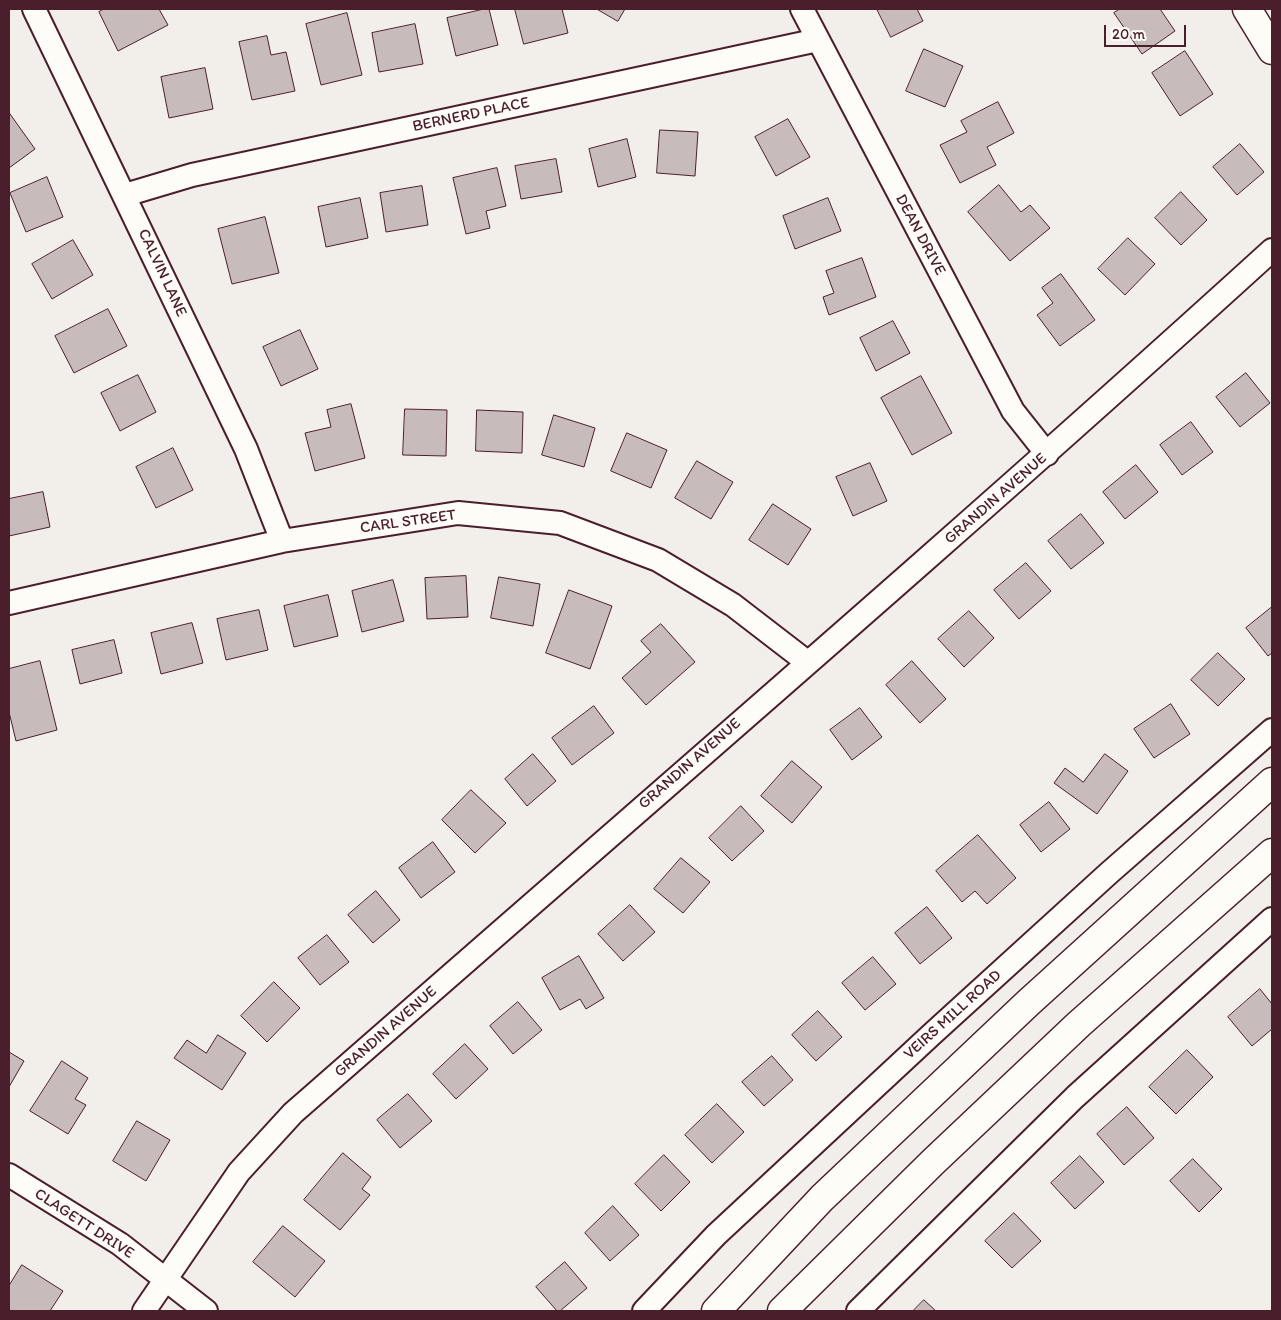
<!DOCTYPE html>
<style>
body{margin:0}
#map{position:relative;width:1281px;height:1320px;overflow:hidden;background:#f2efeb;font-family:Itim,sans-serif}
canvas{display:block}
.frame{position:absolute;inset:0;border:10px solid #4a1f2b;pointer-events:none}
.scale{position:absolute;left:1104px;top:25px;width:82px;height:22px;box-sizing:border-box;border:2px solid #4a1f2b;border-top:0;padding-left:6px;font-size:15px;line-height:18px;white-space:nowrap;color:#4a1f2b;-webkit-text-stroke:4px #fdfcf7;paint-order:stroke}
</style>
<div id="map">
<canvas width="1281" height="1320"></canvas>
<div class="frame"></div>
<div class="scale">20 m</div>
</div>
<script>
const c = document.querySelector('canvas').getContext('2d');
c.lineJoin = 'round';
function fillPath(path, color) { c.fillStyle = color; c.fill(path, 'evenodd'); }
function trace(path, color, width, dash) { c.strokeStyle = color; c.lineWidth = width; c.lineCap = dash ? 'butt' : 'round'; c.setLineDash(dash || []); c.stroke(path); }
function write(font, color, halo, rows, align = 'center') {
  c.font = font + ' Itim,sans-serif'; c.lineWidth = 5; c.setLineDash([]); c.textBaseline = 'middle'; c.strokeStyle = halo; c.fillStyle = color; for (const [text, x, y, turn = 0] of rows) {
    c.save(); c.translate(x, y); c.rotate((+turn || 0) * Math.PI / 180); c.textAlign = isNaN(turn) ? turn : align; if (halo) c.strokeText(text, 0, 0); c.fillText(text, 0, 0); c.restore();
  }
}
const building = new Path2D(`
 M104,9H159L168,25L118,51L99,12Z
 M484,9H489L498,45L456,56L447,18Z
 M515,9H562L568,33L524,44Z
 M597,9H625L618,21Z
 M877,9H917L923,21L891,37Z
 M1120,9H1160L1175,31L1142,54L1114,13Z
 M347,13L362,75L321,85L306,24Z
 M415,24L423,64L379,72L372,33Z
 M267,36L271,55L286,52L295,91L252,100L239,42Z
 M924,49L963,66L945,107L906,91Z
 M1185,51L1213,94L1180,116L1152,73Z
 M205,68L213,109L169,118L161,77Z
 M998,102L1014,133L987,147L996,165L960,183L940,145L967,132L961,121Z
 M10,114L35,149L9,168V115Z
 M788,119L810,157L776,176L755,137Z
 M660,130L698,132L695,176L657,173Z
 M627,139L636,177L598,187L589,149Z
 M1240,144L1264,172L1237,195L1213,167Z
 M556,159L562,192L521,199L515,166Z
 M497,168L506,206L486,211L490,228L466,234L453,178Z
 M47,177L63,217L26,232L10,193Z
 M999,185L1021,212L1030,205L1050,228L1010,261L968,212Z
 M422,186L428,225L386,232L380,193Z
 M1181,192L1207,220L1181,245L1155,218Z
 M360,198L368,238L326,247L318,207Z
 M828,198L841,231L795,249L783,216Z
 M265,217L279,273L232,284L218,229Z
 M1128,238L1155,264L1125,295L1098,269Z
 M73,240L93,275L52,299L32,264Z
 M862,258L876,297L829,315L823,297L834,293L826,271Z
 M1061,274L1095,320L1060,346L1037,315L1053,303L1042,288Z
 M108,309L127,346L74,373L55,336Z
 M893,321L910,353L876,371L860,338Z
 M300,330L318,369L281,386L263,347Z
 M1246,373L1270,403L1240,427L1216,397Z
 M138,375L156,412L120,431L101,393Z
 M921,376L952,433L912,455L881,398Z
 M351,404L365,458L315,471L305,433L331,427L327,410Z
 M405,409L447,410L446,456L403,455Z
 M477,410L523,412L522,453L476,451Z
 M554,415L595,428L584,467L542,455Z
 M1191,422L1213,452L1182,475L1160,445Z
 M627,433L667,450L651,488L611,471Z
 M173,448L193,490L156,508L136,467Z
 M697,461L733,482L711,519L675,498Z
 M870,463L887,501L853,516L836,477Z
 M1136,465L1158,492L1125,519L1103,492Z
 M43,492L50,527L9,536V499Z
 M773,504L811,529L788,565L749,540Z
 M1081,514L1104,543L1071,569L1048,541Z
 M1026,563L1051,591L1019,619L994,590Z
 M466,576L468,617L427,619L425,578Z
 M499,577L540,584L533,626L491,618Z
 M393,580L404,621L362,632L352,591Z
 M569,590L612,606L590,669L546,653Z
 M328,595L338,636L294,647L284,606Z
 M1272,607V653L1268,656L1246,628Z
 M259,610L268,650L226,660L217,619Z
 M969,611L994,638L964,667L938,639Z
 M192,623L203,663L161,674L151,633Z
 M661,624L695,662L646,705L622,678L651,652L641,641Z
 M114,640L122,673L80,684L72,650Z
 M1218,653L1245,679L1218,706L1191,680Z
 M40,661L57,730L16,741L9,712V669Z
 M912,661L946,699L920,723L886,685Z
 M1171,704L1190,734L1154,758L1134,729Z
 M594,706L614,733L572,765L552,738Z
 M860,708L882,737L852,760L830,730Z
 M533,754L556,781L527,806L505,779Z
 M1105,754L1128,771L1097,814L1054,783L1065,768L1083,782Z
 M792,761L822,787L792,823L761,796Z
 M471,790L506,823L475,853L442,820Z
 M1049,802L1070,829L1041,852L1020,825Z
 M741,806L764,831L732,861L709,838Z
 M978,835L1016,878L987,904L975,891L962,902L936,871Z
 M433,842L455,872L421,898L399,868Z
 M681,858L710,882L683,913L654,889Z
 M376,891L400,920L373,943L348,915Z
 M630,905L655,932L623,961L598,934Z
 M927,907L952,938L920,964L895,933Z
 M327,935L349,962L320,985L298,958Z
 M579,956L604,998L586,1009L580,999L560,1010L542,978Z
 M873,957L896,984L865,1010L842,983Z
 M274,982L300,1008L267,1042L241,1016Z
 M1260,989L1272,1004V1029L1252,1046L1228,1017Z
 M518,1002L542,1030L513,1054L490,1026Z
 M818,1011L842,1037L816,1061L792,1035Z
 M218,1035L246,1053L222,1090L174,1058L187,1040L206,1053Z
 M465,1044L488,1069L456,1099L433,1074Z
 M1187,1050L1213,1077L1176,1114L1149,1087Z
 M9,1052L24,1061L9,1087Z
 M772,1056L793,1080L764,1106L742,1082Z
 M62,1061L88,1078L75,1099L86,1105L68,1134L30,1111Z
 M408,1094L432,1121L400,1148L377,1120Z
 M717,1104L744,1132L712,1163L685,1135Z
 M1127,1107L1154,1138L1124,1165L1097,1134Z
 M137,1121L170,1140L146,1181L113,1161Z
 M343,1153L371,1177L362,1189L370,1195L340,1230L304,1200Z
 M664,1155L690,1182L661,1211L635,1184Z
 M1080,1156L1104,1182L1075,1209L1051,1183Z
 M1193,1159L1222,1189L1199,1212L1170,1181Z
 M613,1206L639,1235L610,1261L585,1233Z
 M1014,1213L1041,1241L1012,1268L985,1241Z
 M283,1226L325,1261L295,1297L253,1262Z
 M565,1262L587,1288L560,1311H557L536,1287Z
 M22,1265L63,1291L50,1311H9V1286Z
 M924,1300L936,1311H913Z`);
const minor = new Path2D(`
 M34,9L246,449L282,541
 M802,9L1013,411L1047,454
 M125,195L192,175L818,40
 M9,603L282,541L458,513L560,523L658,560L733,605L807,662
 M9,1175L120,1244L206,1311
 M144,1311L239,1172L293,1113C620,826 950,543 1272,250
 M644,1311L716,1235L931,1035L1109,873L1272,730
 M858,1311L1075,1097L1272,919`);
const tertiary = new Path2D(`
 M1247,9L1272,50`);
const primary = new Path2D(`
 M716,1311L822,1198L1028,1003L1272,782
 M782,1311L933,1162L1079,1024L1272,853`);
const streetNames = [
 ["BERNERD PLACE",471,115,-12],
 ["DEAN DRIVE",920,235,62],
 ["CALVIN LANE",162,273,65],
 ["GRANDIN AVENUE",996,499,-41],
 ["CARL STREET",408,522,-8],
 ["GRANDIN AVENUE",690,764,-41],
 ["VEIRS MILL ROAD",953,1015,-42],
 ["GRANDIN AVENUE",386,1032,-41],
 ["CLAGETT DRIVE",84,1224,33]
];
fillPath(building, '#c8bbbb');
trace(building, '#4a1f2b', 1);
trace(minor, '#4a1f2b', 26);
trace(tertiary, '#4a1f2b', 31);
trace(primary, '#4a1f2b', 31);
trace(minor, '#fdfcf7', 22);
trace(tertiary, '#fdfcf7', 28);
trace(primary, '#fdfcf7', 28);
write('16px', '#4a1f2b', '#fdfcf7', streetNames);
</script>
